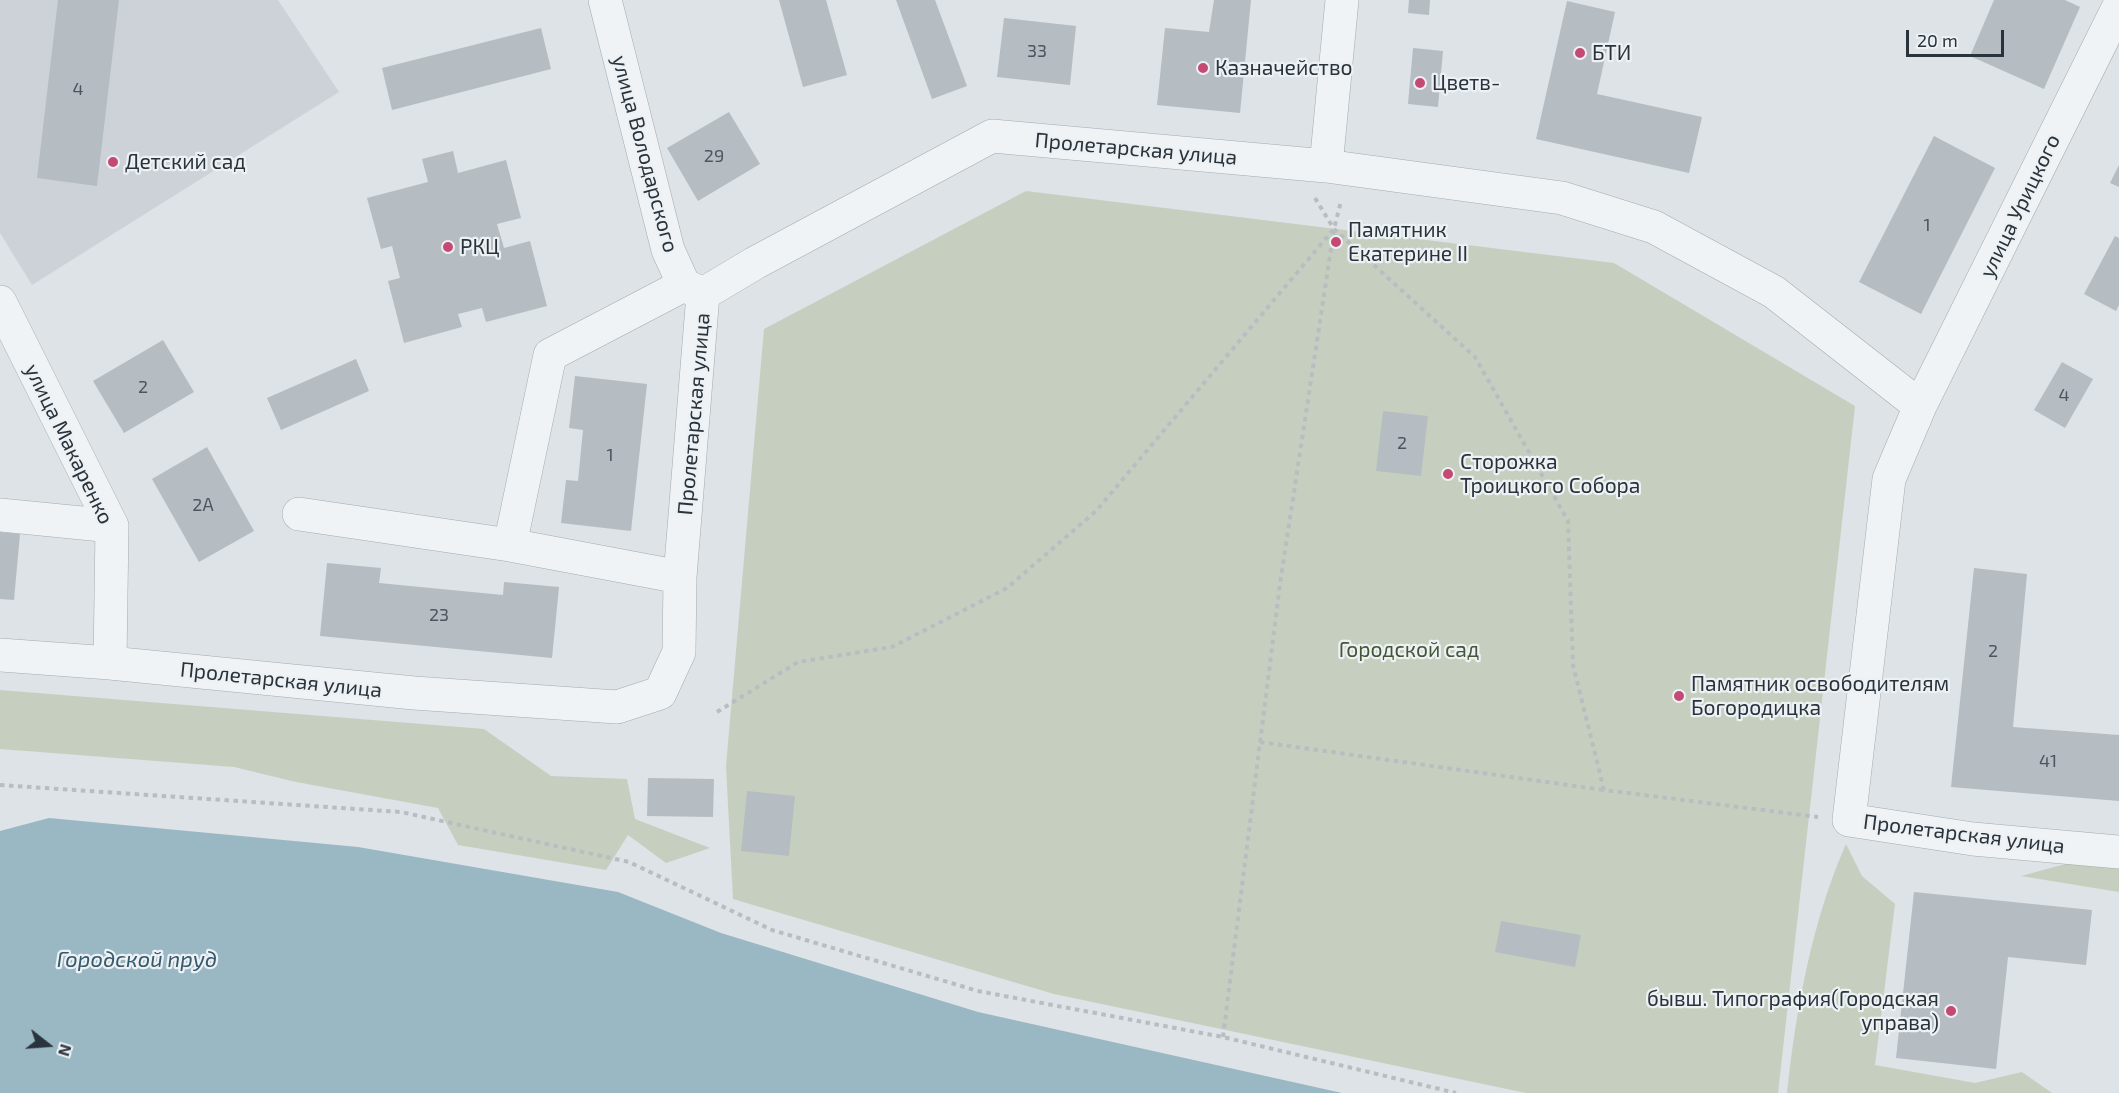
<!DOCTYPE html>
<meta charset="utf-8">
<style>
body{margin:0}
#map{position:relative;width:2119px;height:1093px;overflow:hidden;background:#dde3e6;font-family:"Exo 2",sans-serif}
canvas{display:block}
.north{position:absolute;left:18px;top:1015px;width:60px;height:60px;-webkit-text-stroke:4px #edf1f4;paint-order:stroke;rotate:107deg;font-size:16px;font-weight:700;line-height:24px;text-align:center;color:#28333c}
.north::after{content:'';display:block;margin:auto;width:21px;height:27px;background:#28333c;clip-path:polygon(50% 0,100% 100%,50% 72%,0 100%)}
.scale{position:absolute;left:1906px;top:30px;width:98px;height:27px;box-sizing:border-box;border:3px solid #28333c;border-top:0;padding-left:8px;font-size:18px;line-height:21px;white-space:nowrap;color:#28333c;-webkit-text-stroke:4px #edf1f4;paint-order:stroke}
</style>
<div id="map">
<canvas width="2119" height="1093"></canvas>
<div class="north">N</div>
<div class="scale">20 m</div>
</div>
<script>
const c = document.querySelector('canvas').getContext('2d');
c.lineJoin = 'round';
function fillPath(path, color) { c.fillStyle = color; c.fill(path, 'evenodd'); }
function trace(path, color, width, dash) { c.strokeStyle = color; c.lineWidth = width; c.lineCap = dash ? 'butt' : 'round'; c.setLineDash(dash || []); c.stroke(path); }
function write(font, color, halo, rows, align = 'center') {
  c.font = font + ' "Exo 2",sans-serif'; c.lineWidth = 4.5; c.setLineDash([]); c.textBaseline = 'middle'; c.strokeStyle = halo; c.fillStyle = color; for (const [text, x, y, turn = 0] of rows) {
    c.save(); c.translate(x, y); c.rotate((+turn || 0) * Math.PI / 180); c.textAlign = isNaN(turn) ? turn : align; if (halo) c.strokeText(text, 0, 0); c.fillText(text, 0, 0); c.restore();
  }
}
const built = new Path2D(`
 M0,0H278L339,92L32,285L0,233Z`);
const green = new Path2D(`
 M1026,191L1614,263L1855,406L1778,1093H1526L1054,994L733,899L726,766L764,329Z
 M0,690L484,729L551,776L627,779L635,819L710,848L666,863L628,835L606,870L458,845L438,808L296,782L234,767L0,749Z
 M1846,844L1862,876L1895,904L1875,1065L1975,1083L2022,1072L2052,1093H1787C1796,1009 1812,921 1846,844Z
 M2084,859L2119,864V892L2021,876Z`);
const water = new Path2D(`
 M49,818L358,847L618,892L721,933L978,1012L1342,1093H0V831Z`);
const building = new Path2D(`
 M58,0H119L97,186L37,178Z
 M779,0H826L847,75L803,87Z
 M896,0H935L967,86L932,99Z
 M1214,0H1251L1240,113L1157,105L1165,28L1209,32Z
 M1409,0H1430L1429,15L1408,13Z
 M1994,0H2065L2080,7L2044,89L1970,56Z
 M1567,1L1615,12L1597,94L1702,117L1689,173L1536,139Z
 M1004,18L1076,26L1070,85L997,77Z
 M541,28L551,69L392,110L382,68Z
 M1413,48L1443,51L1438,107L1408,104Z
 M729,112L760,164L698,201L667,148Z
 M1934,136L1995,168L1921,314L1859,282Z
 M453,151L458,173L506,160L521,218L497,224L504,248L530,241L547,306L486,322L482,308L458,314L462,327L404,343L388,281L400,278L392,246L381,249L367,198L428,182L422,159Z
 M2119,165V187L2110,183Z
 M2115,236L2119,238V305L2116,311L2084,294Z
 M163,340L194,392L124,433L93,381Z
 M356,359L369,391L281,430L267,398Z
 M2062,362L2093,379L2065,428L2034,410Z
 M575,376L647,384L631,531L561,523L566,480L578,481L583,430L569,428Z
 M1383,411L1428,416L1421,476L1376,471Z
 M207,447L254,531L199,562L152,479Z
 M0,532L20,534L14,600L0,599Z
 M327,563L381,568L379,583L503,595L504,582L559,587L552,658L320,636Z
 M1974,568L2027,574L2013,727L2119,735V801L1951,787Z
 M648,778L714,779L713,817L647,816Z
 M747,791L795,796L789,856L741,851Z
 M1914,892L2092,910L2086,965L2008,957L1996,1069L1896,1058Z
 M1501,921L1581,935L1575,967L1495,952Z`);
const path = new Path2D(`
 M1315,198L1334,229L1475,357L1568,521L1573,665L1604,790L1818,817
 M717,712L798,662L892,647L1007,588L1096,511L1333,230
 M1260,742L1604,790
 M0,785L401,812L629,862L772,930L978,991L1223,1037L1456,1093
 M1223,1037L1280,584L1334,229L1341,201`);
const minor = new Path2D(`
 M605,0L668,250L684,285L703,294
 M1326,166L1342,0
 M0,302L112,526L110,663
 M1920,406L2119,6
 M299,514L510,545L680,577
 M0,515L112,526
 M510,545L550,355L684,285
 M0,655L110,663L414,693L617,707L660,693L679,652L680,577L703,294L755,263L992,136L1326,166L1562,198L1654,227L1774,292L1920,406L1889,479L1849,820L1973,839L2119,852`);
const markers = [
 [1580,53,6,"#c44a74"],
 [1203,68,6,"#c44a74"],
 [1420,83,6,"#c44a74"],
 [113,162,6,"#c44a74"],
 [1336,242,6,"#c44a74"],
 [448,247,6,"#c44a74"],
 [1448,474,6,"#c44a74"],
 [1679,696,6,"#c44a74"],
 [1951,1011,6,"#c44a74"]
];
const numberNames = [
 ["33",1037,51],
 ["4",78,89],
 ["29",714,156],
 ["1",1927,225],
 ["2",143,387],
 ["4",2064,395],
 ["2",1402,443],
 ["1",610,455],
 ["2А",203,505],
 ["23",439,615],
 ["2",1993,651],
 ["41",2048,761]
];
const poiNames = [
 ["БТИ",1592,53],
 ["Казначейство",1215,68],
 ["Цветв-",1432,83],
 ["Детский сад",125,162],
 ["Памятник",1348,230],
 ["Екатерине II",1348,254],
 ["РКЦ",460,247],
 ["Сторожка",1460,462],
 ["Троицкого Собора",1460,486],
 ["Памятник освободителям",1691,684],
 ["Богородицка",1691,708],
 ["бывш. Типография(Городская",1939,999,"right"],
 ["управа)",1939,1023,"right"]
];
const streetNames = [
 ["Пролетарская улица",1136,149,5],
 ["улица Володарского",645,154,75],
 ["улица Урицкого",2020,206,-64],
 ["Пролетарская улица",694,414,-85],
 ["улица Макаренко",69,444,64],
 ["Пролетарская улица",281,680,6],
 ["Пролетарская улица",1964,834,7]
];
const parkNames = [
 ["Городской сад",1409,650]
];
const waterNames = [
 ["Городской пруд",137,960]
];
fillPath(built, '#ccd2d8');
fillPath(green, '#c6cfbf');
fillPath(water, '#9ab7c4');
fillPath(building, '#b5bdc2');
trace(minor, '#a3abb0', 34);
trace(path, '#b8bdc1', 4, [4.5, 4.5]);
trace(minor, '#f0f3f5', 33);
for (const [x, y, r, color] of markers) { const dot = new Path2D(); dot.arc(x, y, r, 0, 2 * Math.PI); c.fillStyle = color; c.fill(dot); trace(dot, '#edf1f4', 2); }
write('18px', '#4b565e', null, numberNames);
write('21px', '#28333c', '#edf1f4', poiNames, 'left');
write('21px', '#28333c', '#edf1f4', streetNames);
write('21px', '#435636', '#edf1f4', parkNames);
write('italic 22px', '#35596d', '#edf1f4', waterNames);
</script>
